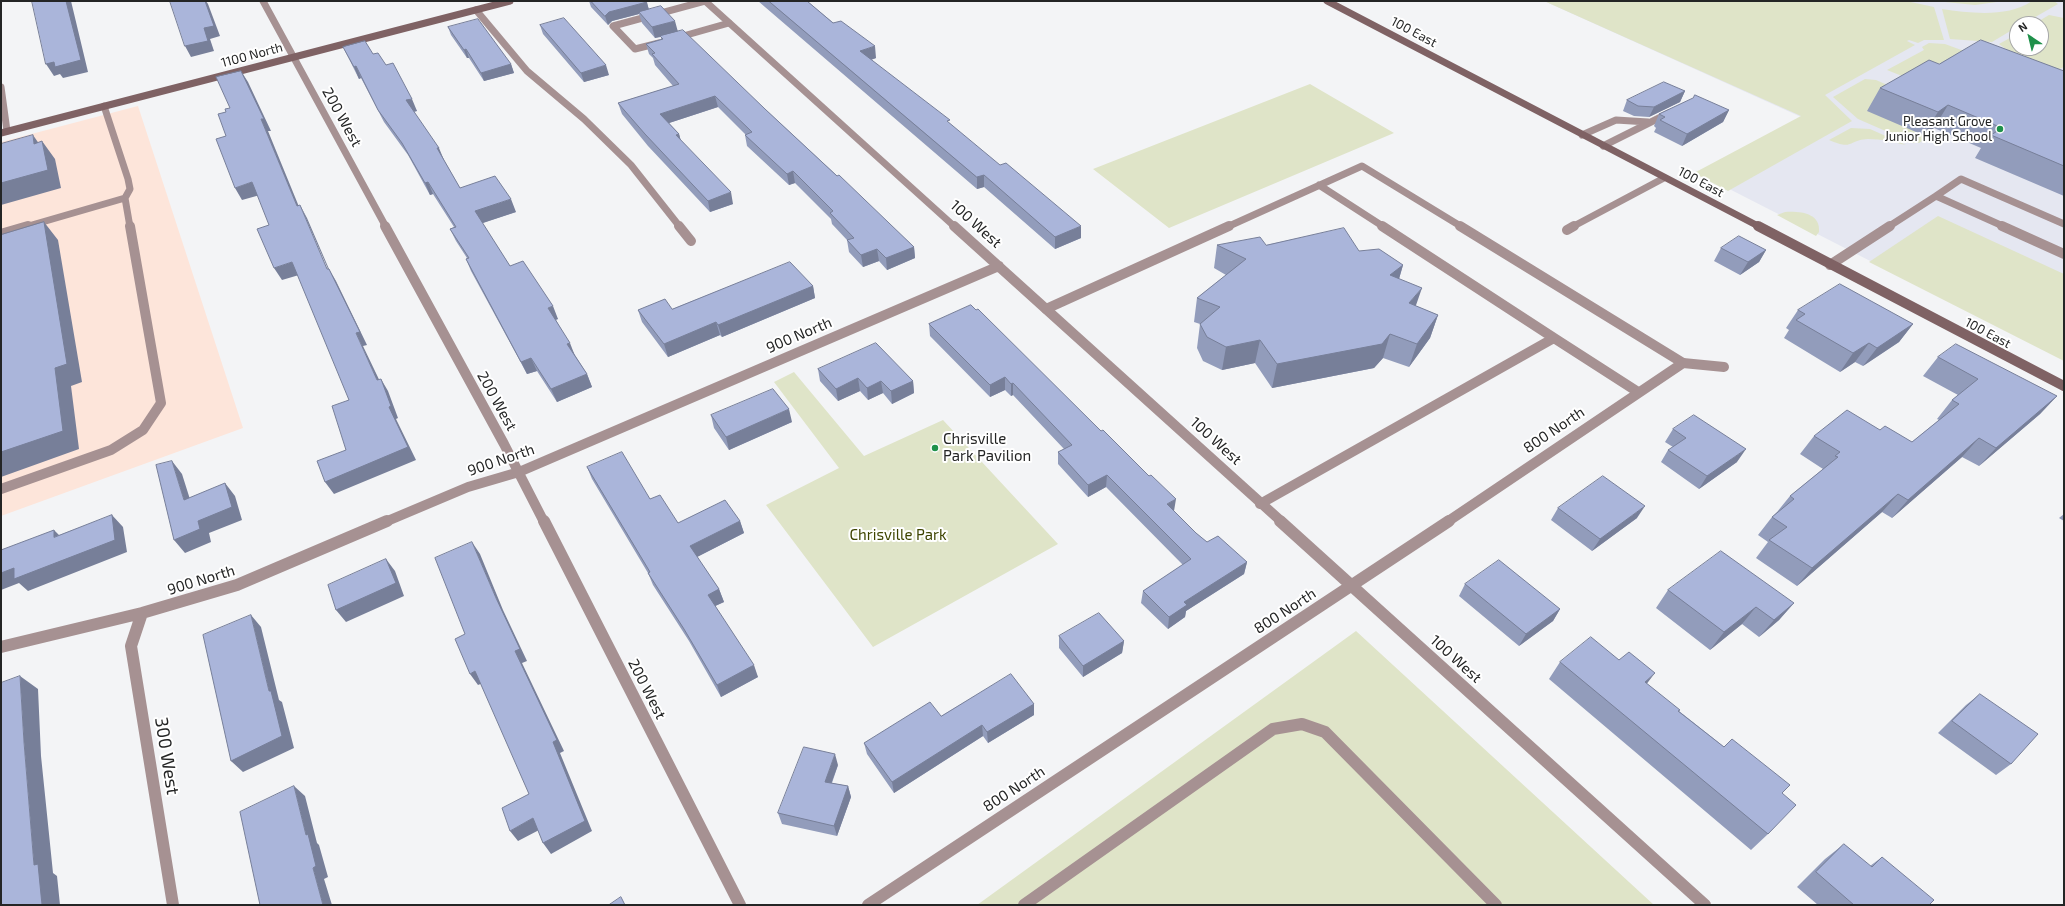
<!DOCTYPE html>
<style>
body{margin:0}
#map{position:relative;width:2065px;height:906px;overflow:hidden;background:#f3f4f6;font-family:"Exo 2",sans-serif}
canvas{display:block}
.frame{position:absolute;inset:0;border:2px solid #242525;pointer-events:none}
.north{position:absolute;left:2009px;top:16px;width:40px;height:40px;box-sizing:border-box;background:#fff;border:1px solid #a7a8a8;border-radius:50%;rotate:325deg;font-size:11px;font-weight:700;line-height:16px;text-align:center;color:#242525}
.north::after{content:'';display:block;margin:auto;width:14px;height:18px;background:#1f914a;clip-path:polygon(50% 0,100% 100%,50% 72%,0 100%)}
</style>
<div id="map">
<canvas width="2065" height="906"></canvas>
<div class="frame"></div>
<div class="north">N</div>
</div>
<script>
const c = document.querySelector('canvas').getContext('2d');
c.lineJoin = 'round';
function fillPath(path, color) { c.fillStyle = color; c.fill(path, 'evenodd'); }
function trace(path, color, width, dash) { c.strokeStyle = color; c.lineWidth = width; c.lineCap = dash ? 'butt' : 'round'; c.setLineDash(dash || []); c.stroke(path); }
function write(font, color, halo, rows, align = 'center') {
  c.font = font + ' "Exo 2",sans-serif'; c.lineWidth = 4; c.setLineDash([]); c.textBaseline = 'middle'; c.strokeStyle = halo; c.fillStyle = color; for (const [text, x, y, turn = 0] of rows) {
    c.save(); c.translate(x, y); c.rotate((+turn || 0) * Math.PI / 180); c.textAlign = isNaN(turn) ? turn : align; if (halo) c.strokeText(text, 0, 0); c.fillText(text, 0, 0); c.restore();
  }
}
const commercial = new Path2D(`
 M138,106L243,428L1,516V142Z`);
const built = new Path2D(`
 M1544,1H2064V360L1698,173L1801,117ZM2017,24H2041V48H2017Z`);
const green = new Path2D(`
 M1544,1H1906L1934,7L1944,40H1924L1918,43L1909,40L1907,41L1915,45L1825,95L1852,121L1728,191L1694,173L1801,116Z
 M1935,1H2004L1975,5Z
 M2032,1H2054L2058,4L2023,24H2017V27L1992,42L1950,39L1942,9C1970,13 2007,18 2032,1Z
 M2049,15L2064,18V67L2043,76L1999,44L2017,34V48H2041V24H2034Z
 M1929,43L1945,44L2021,72L1934,63L1902,76L1887,70L1924,50L1922,47Z
 M1865,79L1876,80L1901,91L1934,133L1919,143H1913L1858,119L1833,97Z
 M1310,84L1394,133L1169,228L1093,169Z
 M1851,128L1870,129L1906,145C1893,142 1881,139 1868,139C1847,140 1854,151 1829,140Z
 M1785,212C1800,211 1821,213 1819,232L1816,236L1777,215Z
 M1938,216L2064,274V361L1869,262Z
 M794,372L864,456L943,420L1058,544L873,647L766,505L839,468L774,382Z
 M1356,631L1654,905H977Z`);
const serviceFar2 = new Path2D(`
 M476,10L527,71L584,119L631,165L680,227
 M676,38L729,23
 M659,43L635,49L613,26L705,1
 M1319,185L1384,227
 M1936,196L1961,179L2064,224
 M125,198L130,227
 M25,227L125,198L130,189L128,179L104,106
 M1227,227L1362,166L1462,227
 M1572,227L1664,178
 M1888,227L1936,196L2005,227`);
const serviceFar1 = new Path2D(`
 M679,226L691,241
 M1382,226L1554,338
 M1460,226L1683,363
 M2002,226L2064,254
 M1567,230L1574,226
 M1,234L28,226
 M1830,265L1890,226
 M1046,309L1229,226
 M1,489L111,450L143,430L161,403L130,226
 M1260,504L1554,338L1638,392`);
const service = new Path2D(`
 M1024,905L1273,729L1302,724L1325,732L1496,905`);
const minorFar2 = new Path2D(`
 M263,1L386,227
 M705,1L955,227
 M1,87L7,131
 M1582,135L1616,120L1648,122
 M1603,146L1669,113`);
const minorFar1 = new Path2D(`
 M385,226L504,444L544,522
 M954,226L1282,522
 M385,522L468,487L519,472L999,266
 M1447,522L1683,363L1724,367`);
const minor = new Path2D(`
 M544,521L740,905
 M1280,521L1705,905
 M142,613L131,646L173,905
 M1,647L142,613L237,585L387,521
 M868,905L1449,521`);
const secondaryFar1 = new Path2D(`
 M1327,1L1760,227
 M1,133L510,1`);
const secondary = new Path2D(`
 M1758,226L2064,386`);
const wall = new Path2D(`
 M589,1H646L649,9L678,31L765,109L914,247L915,258L887,270L879,261L863,267L849,252L847,240L832,224L831,219L795,183L789,185L747,146L745,135H746L718,107L669,123L679,134L681,141L733,204L710,212L648,146L622,114L618,103L673,86L655,65L653,58L649,54L646,44L661,39V37L655,38L642,23L639,14L612,21L608,25L591,7Z
 M758,1H807L876,58L871,60L950,124L1081,238L1055,249L984,187L977,189Z
 M540,25L609,75L584,82L543,34Z
 M448,27L511,64L514,73L484,81L469,58H467L451,35Z
 M343,47L373,54L386,65L417,111L414,112L444,160L460,188L516,212L482,223L510,266L558,319L556,320L575,355L587,374L592,387L557,402L537,371L527,374L471,271L466,259L467,258L456,241L450,229L454,227L433,194L430,195L408,155L384,122L361,78L359,79Z
 M1939,64L2064,71V196L1975,158L1981,148L1934,128L1923,135L1867,111L1880,88Z
 M1685,91L1680,102L1649,117L1634,116L1623,111L1627,100Z
 M1729,110L1723,122L1682,146L1654,132L1656,128L1654,126L1659,114Z
 M1217,245H1266L1359,251L1403,265L1399,279L1416,306L1438,315L1430,338L1409,367L1383,358L1374,368L1272,388L1255,363L1222,370L1203,361L1197,348L1200,324L1194,322L1197,298L1226,275L1214,268Z
 M1721,248L1766,250L1759,262L1740,275L1714,261Z
 M813,286L815,298L722,337L720,335L668,357L642,322L638,310L672,309Z
 M971,305L1174,511L1196,533L1207,542L1247,562L1244,574L1186,611L1185,617L1168,629L1141,603L1143,591L1183,565L1106,487L1088,497L1058,464V452L1064,449L1013,395L1011,396L1005,390L990,397L930,336L929,324Z
 M1798,310L1913,324L1899,342L1863,366L1855,362L1840,372L1784,338L1789,330L1786,328Z
 M1938,357L2057,396L2040,414L1979,466L1962,457L1892,518L1882,512L1797,586L1756,558L1768,542L1758,535L1772,517L1777,512L1790,496L1823,469L1800,454L1814,436L1880,430L1912,442L1939,420L1937,419L1952,400L1958,395L1923,376Z
 M818,369L913,381L914,393L892,404L883,393L868,400L860,391L838,401L820,381Z
 M711,415L792,422L729,450L714,428Z
 M1673,429L1737,462L1699,489L1661,462L1668,450L1673,447L1665,442Z
 M587,467L650,499L678,523L740,521L744,533L697,557L719,589L724,602L715,606L758,677L721,697L689,641L653,585L648,573L592,479Z
 M1558,508L1637,518L1592,551L1551,520Z
 M2064,514V521L2059,518Z
 M1465,584L1560,609L1553,621L1519,646L1459,596Z
 M1668,590L1794,603L1779,620L1759,637L1742,624L1710,650L1656,608Z
 M1059,636L1124,641L1122,653L1083,677L1059,648Z
 M1560,662L1647,684L1679,711L1782,793L1768,834L1751,850L1549,679Z
 M1980,694L2011,764L1996,775L1938,733L1966,705Z
 M1034,704V715L988,743L983,736L894,793L867,754L864,743L941,716Z
 M838,765L832,783L848,786L851,797L837,836L782,824L778,813Z
 M1844,844L1870,866L1882,857L1929,905H1818L1797,887L1825,859Z`);
const shadedWall = new Path2D(`
 M66,1H71L88,72L63,78L60,74L54,76L46,64Z
 M205,1H206L208,4L220,36L210,39L214,51L191,57L185,46Z
 M647,2L649,11L639,12V14L612,21L608,25L605,16L609,12Z
 M675,21L678,32L655,38L652,27Z
 M875,46L876,58L861,63L860,51Z
 M466,49L469,58H467L464,50Z
 M511,64L514,73L484,81L481,73Z
 M606,65L609,75L584,82L581,73Z
 M356,66L361,78L359,79L354,67Z
 M241,71L248,82L271,131H268L304,219L297,206Z
 M1685,91L1680,102L1649,117L1654,107Z
 M715,96L718,107L663,125L660,114Z
 M412,99L417,111L411,112L406,100Z
 M1948,105L1934,128L1923,135L1938,112Z
 M1729,110L1723,122L1682,146L1687,134Z
 M679,134L682,145L676,135Z
 M33,135L44,151L42,141L55,159L61,188L1,205V183L34,144Z
 M437,148H439L444,160H442Z
 M793,171L795,183L789,185L787,174Z
 M984,175V187L977,189V177Z
 M252,182L260,195L242,200L235,188Z
 M428,182L433,194L430,195L425,183Z
 M731,192L733,204L710,212L708,201Z
 M511,199L516,212L480,224L475,211Z
 M300,205L307,218L329,269L336,281L367,345L363,346L385,392L377,380L356,333Z
 M44,222L58,240L82,382L71,386L79,449L1,477V452L55,368Z
 M1081,226V238L1055,249V237Z
 M914,247L915,258L887,270L886,258Z
 M877,249L879,261L863,267L861,255Z
 M1766,250L1759,262L1740,275L1748,262Z
 M292,262L299,275L282,280L274,268Z
 M1403,265L1396,289L1390,275Z
 M813,286L815,298L722,337L718,325Z
 M1422,288L1414,311L1409,303Z
 M553,306L558,319L554,320L548,308Z
 M1438,315L1430,338L1409,367L1417,344Z
 M716,322L720,335L668,357L664,344Z
 M1913,324L1899,342L1863,366L1877,348Z
 M1390,334L1383,358L1374,368L1272,388L1277,364Z
 M1260,340L1255,363L1222,370L1226,347Z
 M570,343L575,356L567,344Z
 M1869,343L1855,362L1840,372L1853,353Z
 M531,358L537,371L527,374L521,362Z
 M587,374L592,387L557,402L551,389Z
 M1005,377V390L990,397V385Z
 M858,378L860,391L838,401L836,389Z
 M381,379L388,391L398,418L396,419L416,460L334,494L325,482L389,407Z
 M881,381L883,393L868,400L867,388Z
 M913,381L914,393L892,404L891,391Z
 M1013,383V395L1011,396V384Z
 M2057,396L2040,414L1979,466L1996,448Z
 M789,409L792,422L729,450L726,437Z
 M1979,438L1962,457L1892,518L1908,500Z
 M1746,449L1737,462L1699,489L1707,476Z
 M172,461L182,474L194,512L184,500Z
 M1107,475L1106,487L1088,497V485Z
 M225,483L235,496L242,520L209,533L211,542L185,553L174,540L198,521Z
 M1898,494L1882,512L1797,586L1812,568Z
 M1176,499L1174,511L1165,516L1167,504Z
 M1645,506L1637,518L1592,551L1600,539Z
 M112,515L123,527L127,552L28,591L19,583L1,590V573Z
 M740,521L744,533L695,558L690,546Z
 M54,530L66,542L54,537Z
 M472,542L480,554L503,610L527,661L522,663L564,751L560,753L592,831L551,854L543,843L515,651L496,598Z
 M386,559L395,571L404,596L346,622L336,610Z
 M1247,562L1244,574L1186,611L1185,617L1168,629L1169,617L1184,602Z
 M719,589L724,602L713,607L708,595Z
 M1794,603L1779,620L1759,637L1774,620Z
 M1756,607L1742,624L1710,650L1724,632Z
 M1560,609L1553,621L1519,646L1526,634Z
 M251,615L261,627L279,700L282,702L294,748L243,772L231,761L269,691Z
 M1124,641L1122,653L1083,677V666Z
 M754,665L758,677L721,697L717,685Z
 M475,671L483,683L478,685L470,674Z
 M1655,673L1642,690L1645,682Z
 M20,676L38,689L41,756L53,873L57,876L60,905H42L34,865L24,742Z
 M1034,704V715L988,743L987,732Z
 M982,725L983,736L894,793L892,782Z
 M835,754L838,765L828,792L825,782Z
 M294,786L305,796L317,843L319,845L328,877L324,879L332,905H323L313,868L306,835Z
 M848,786L851,797L837,836L834,826Z
 M533,818L541,829L518,841L510,831Z`);
const building = new Path2D(`
 M32,1H66L81,60L55,67L54,62L46,64Z
 M170,1H205L214,26L204,28L208,41L185,46Z
 M591,1H646L647,2L609,12L605,16Z
 M769,1H807L833,23L841,21L875,46L860,51L950,120L947,121L1000,165L1006,163L1081,226L1055,237L984,175L977,177Z
 M661,6L675,21L652,27L639,12Z
 M564,18L606,65L581,73L540,25Z
 M478,19L511,64L481,73L466,49L464,50L448,27Z
 M683,30L765,109L837,176L839,175L914,247L886,258L877,249L861,255L847,240L854,238L830,213L833,211L793,171L787,174L745,135L752,132L715,96L660,114L679,134L676,135L731,192L708,201L645,134L618,103L679,84L652,54L655,53L646,44L663,39L660,36Z
 M1981,40L2064,71V166L1991,135L2002,128L1948,105L1938,112L1880,88L1929,60L1939,64Z
 M365,41L373,54L378,53L386,65L393,63L412,99L406,100L439,148H437L460,188L495,176L511,199L475,211L510,266L523,261L553,306L548,308L570,343L567,344L587,374L551,389L531,358L521,362L466,259L469,258L450,229L456,227L428,182L425,183L402,143L378,110L356,66L354,67L343,47Z
 M241,71L264,119H261L297,206L300,205L327,269H329L360,332L356,333L377,380L381,379L391,406L389,407L408,447L325,482L317,461L346,450L332,406L349,400L292,262L274,268L257,229L269,225L252,182L235,188L216,139L226,136L218,114L226,112L225,109L230,108L216,77Z
 M1664,82L1685,91L1654,107L1638,106L1627,100Z
 M1695,95L1729,110L1687,134L1660,120L1665,117L1659,114L1693,98Z
 M33,135L34,144L42,141L48,170L1,183V144Z
 M44,222L67,364L55,368L63,431L1,452V235Z
 M1344,228L1359,251L1379,249L1403,265L1390,275L1422,288L1409,303L1438,315L1417,344L1390,334L1382,344L1277,364L1260,340L1226,347L1207,337L1200,324L1220,307L1197,298L1246,259L1217,245L1260,237L1266,245Z
 M1739,236L1766,250L1748,262L1721,248Z
 M790,262L813,286L718,325L716,322L664,344L638,310L665,299L672,309Z
 M1840,284L1913,324L1877,348L1869,343L1853,353L1796,320L1805,314L1798,310Z
 M971,305L976,310L978,309L1101,431L1103,430L1149,476L1151,475L1176,499L1167,504L1196,533L1207,542L1218,536L1247,562L1184,602L1187,605L1169,617L1143,591L1191,559L1107,475L1088,485L1058,452L1072,445L1013,383L1011,384L1005,377L990,385L929,324Z
 M876,343L913,381L891,391L881,381L867,388L858,378L836,389L818,369Z
 M1956,344L2057,396L1996,448L1979,438L1908,500L1898,494L1812,568L1769,540L1787,527L1772,517L1794,499L1790,496L1838,457L1835,456L1840,452L1814,436L1847,410L1880,430L1885,426L1912,442L1959,404L1952,400L1978,379L1938,357Z
 M773,389L789,409L726,437L711,415Z
 M1694,415L1746,449L1707,476L1668,450L1686,438L1673,429Z
 M622,452L650,499L660,495L678,523L725,500L740,521L690,546L719,589L708,595L754,665L717,685L684,629L648,573L650,572L587,467Z
 M172,461L184,500L225,483L232,507L198,521L200,529L174,540L156,465Z
 M1603,476L1645,506L1600,539L1558,508Z
 M112,515L115,540L14,579V568L1,573V550L54,530V537Z
 M472,542L496,598L520,649L515,651L557,740L553,742L585,821L543,843L533,818L510,831L502,808L529,794L475,671L470,674L455,639L465,634L435,558Z
 M1721,551L1794,603L1774,620L1756,607L1724,632L1668,590Z
 M386,559L396,583L336,610L328,585Z
 M1499,560L1560,609L1526,634L1465,584Z
 M1099,613L1124,641L1083,666L1059,636Z
 M251,615L269,691H271L282,736L231,761L203,635Z
 M1591,637L1619,660L1629,652L1655,673L1645,682L1680,710L1678,711L1724,747L1732,739L1790,785L1782,793L1796,805L1768,834L1560,662Z
 M1011,674L1034,704L987,732L982,725L892,782L864,743L930,702L941,716Z
 M20,676L24,742L34,865L38,864L42,905H1V683Z
 M1980,694L2038,734L2011,764L1952,721Z
 M804,747L835,754L825,782L848,786L834,826L778,813Z
 M294,786L306,835L308,834L316,866L313,868L323,905H260L240,812Z
 M1844,844L1872,867L1882,857L1934,900L1929,905H1854L1816,872Z
 M621,897L625,905H609Z`);
const markers = [
 [2000,129,4,"#1f914a"],
 [935,448,4,"#1f914a"]
];
const farStreetnames = [
 ["100 East",1414,32,28],
 ["1100 North",252,55,-15],
 ["100 East",1701,182,28],
 ["100 East",1988,333,28]
];
const farPoinames = [
 ["Pleasant Grove",1992,122],
 ["Junior High School",1992,137]
];
const streetNames = [
 ["200 West",342,117,61],
 ["100 West",976,224,42],
 ["900 North",799,335,-23],
 ["200 West",497,401,61],
 ["800 North",1554,430,-34],
 ["100 West",1216,441,42],
 ["900 North",501,460,-19],
 ["900 North",201,580,-17],
 ["800 North",1285,611,-33],
 ["100 West",1456,659,42],
 ["200 West",647,689,63],
 ["800 North",1014,789,-33]
];
const poiNames = [
 ["Chrisville",943,439],
 ["Park Pavilion",943,456]
];
const parkNames = [
 ["Chrisville Park",898,535]
];
const nearStreetnames = [
 ["300 West",167,756,81]
];
fillPath(commercial, '#fde5da');
fillPath(built, '#e5e7f1');
fillPath(green, '#dfe4c8');
trace(serviceFar2, '#a69192', 7);
trace(serviceFar1, '#a69192', 10);
trace(service, '#a69192', 12);
trace(minorFar2, '#a69192', 7);
trace(minorFar1, '#a69192', 10);
trace(minor, '#a69192', 12);
trace(secondaryFar1, '#7f6264', 7);
trace(secondary, '#7f6264', 10);
fillPath(wall, '#929cbb');
fillPath(shadedWall, '#777f99');
fillPath(building, '#aab5da');
trace(building, '#777f99', 1);
for (const [x, y, r, color] of markers) { const dot = new Path2D(); dot.arc(x, y, r, 0, 2 * Math.PI); c.fillStyle = color; c.fill(dot); trace(dot, '#fff', 1.5); }
write('13px', '#242525', '#fff', farStreetnames);
write('13px', '#242525', '#fff', farPoinames, 'right');
write('15px', '#242525', '#fff', streetNames);
write('15px', '#242525', '#fff', poiNames, 'left');
write('15px', '#3e4400', '#fff', parkNames);
write('18px', '#242525', '#fff', nearStreetnames);
</script>
